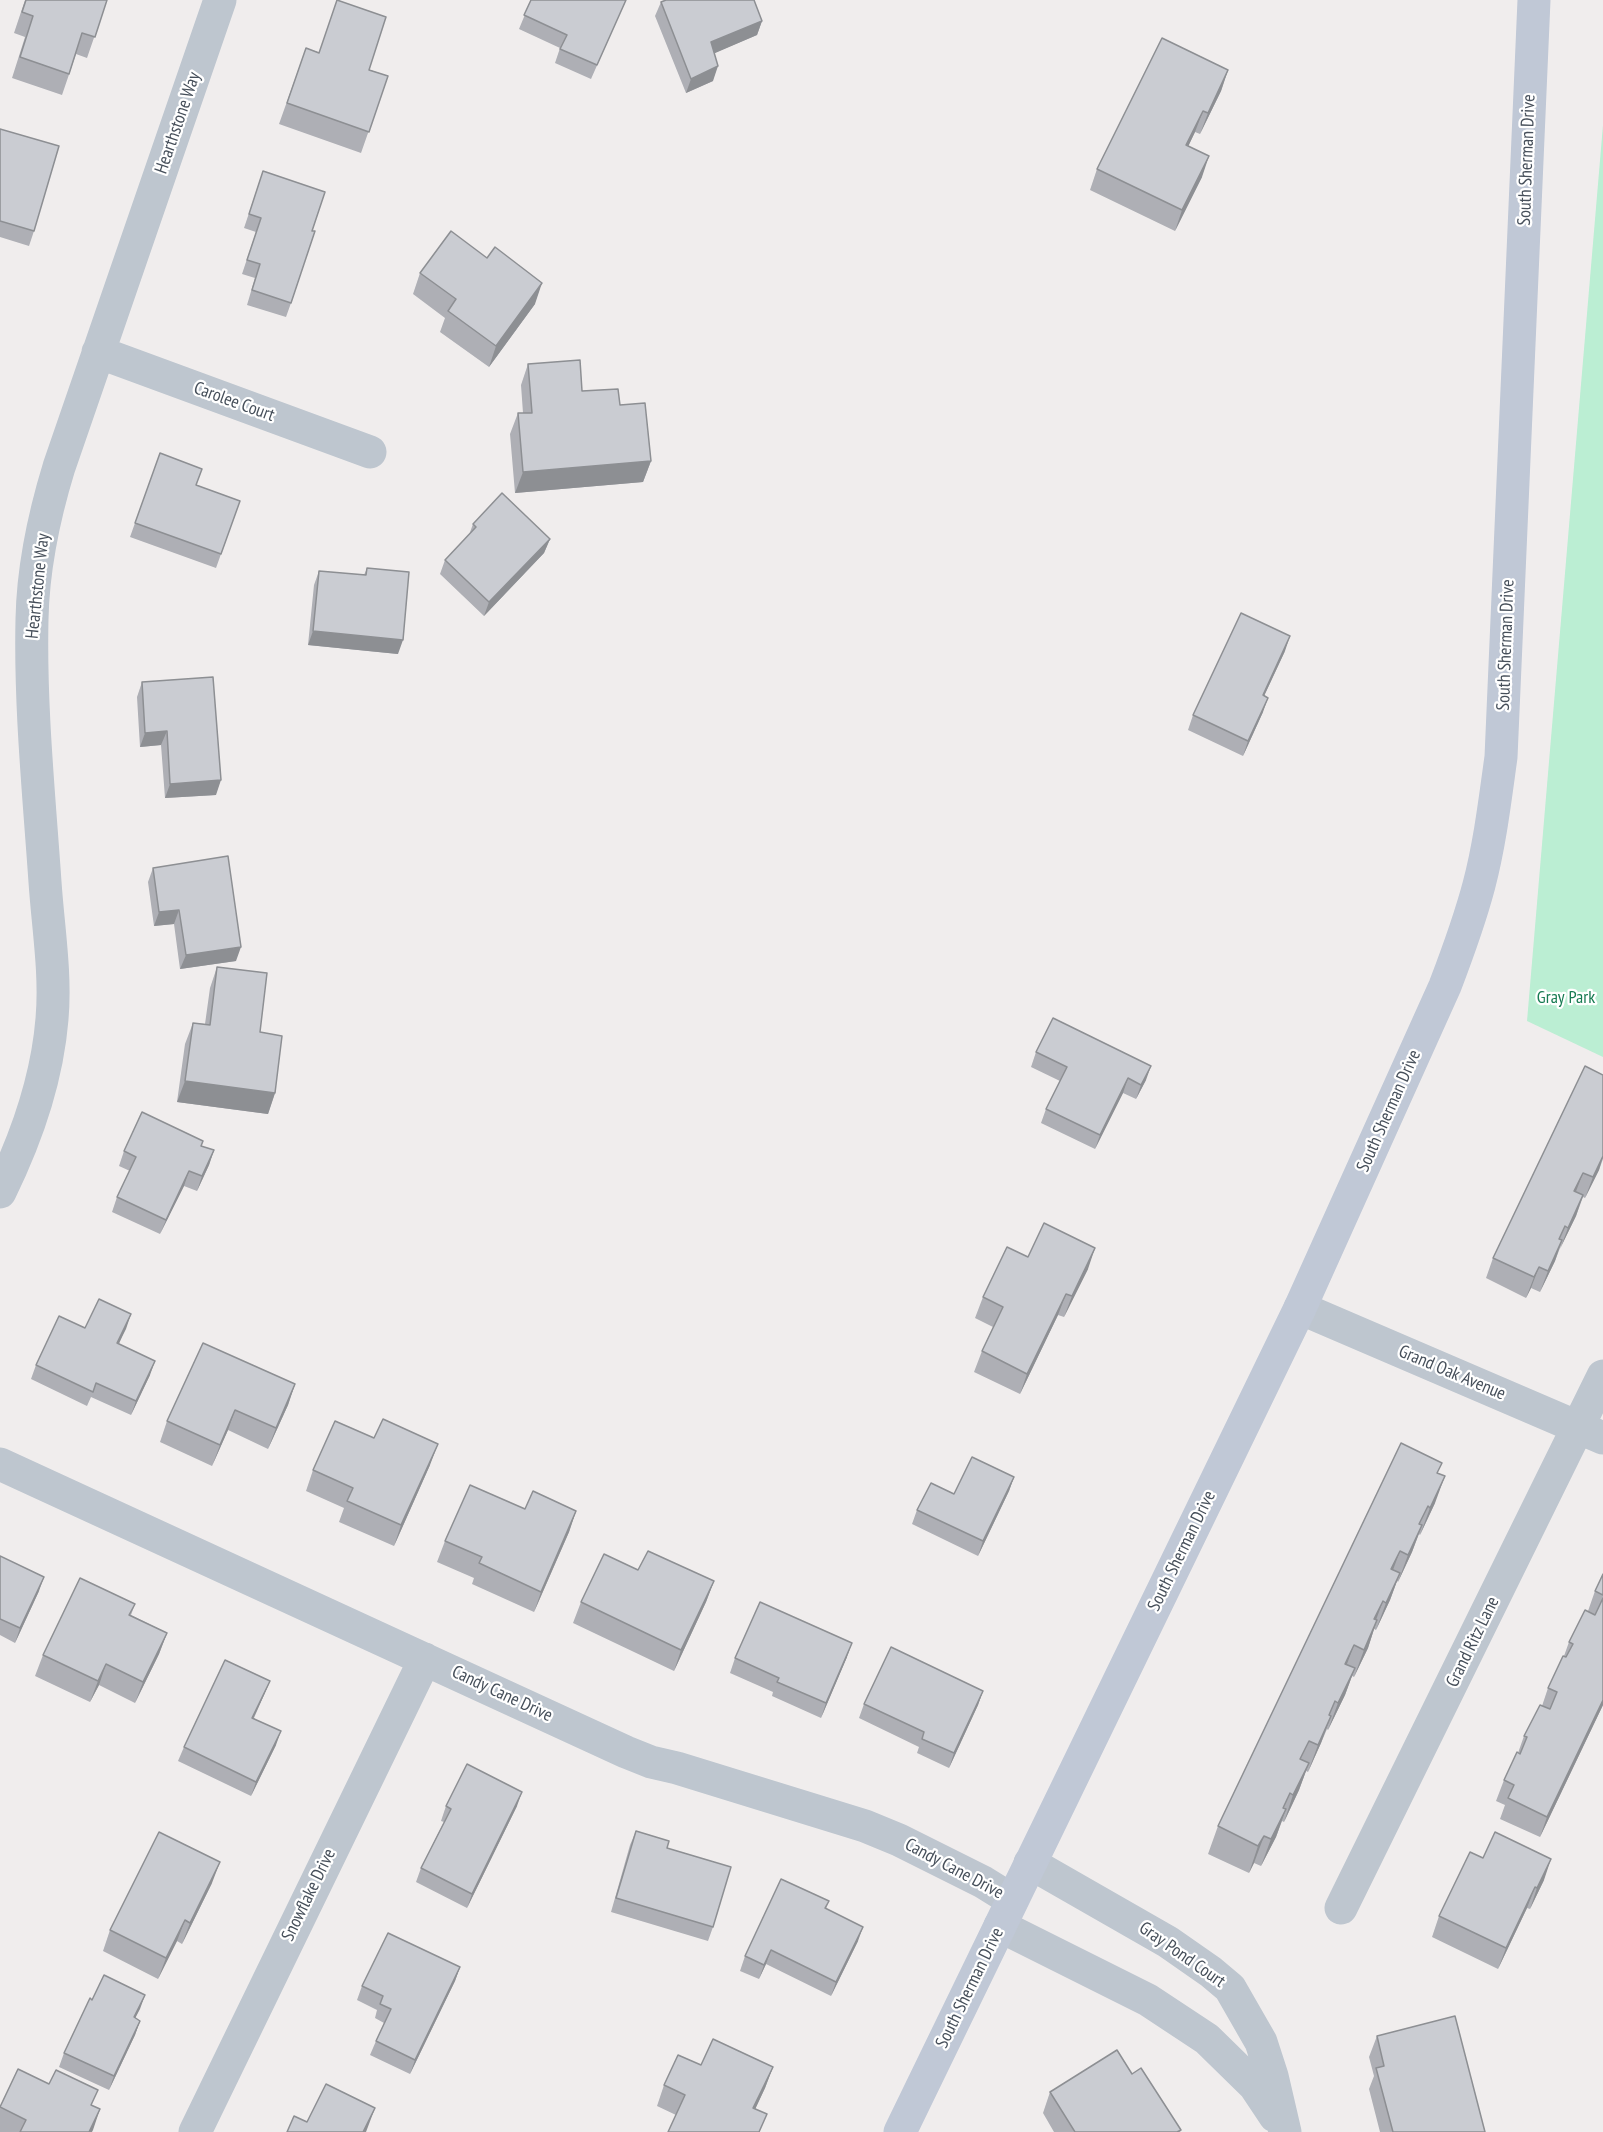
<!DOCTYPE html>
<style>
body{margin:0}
canvas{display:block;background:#f0eded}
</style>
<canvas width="1603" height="2132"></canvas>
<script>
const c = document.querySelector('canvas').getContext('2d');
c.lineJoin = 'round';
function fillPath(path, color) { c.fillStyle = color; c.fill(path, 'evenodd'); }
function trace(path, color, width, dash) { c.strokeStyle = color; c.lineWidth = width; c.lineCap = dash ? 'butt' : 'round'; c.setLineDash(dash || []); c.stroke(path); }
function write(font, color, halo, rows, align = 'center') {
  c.font = font + ' "PT Sans Narrow",sans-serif'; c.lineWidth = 4.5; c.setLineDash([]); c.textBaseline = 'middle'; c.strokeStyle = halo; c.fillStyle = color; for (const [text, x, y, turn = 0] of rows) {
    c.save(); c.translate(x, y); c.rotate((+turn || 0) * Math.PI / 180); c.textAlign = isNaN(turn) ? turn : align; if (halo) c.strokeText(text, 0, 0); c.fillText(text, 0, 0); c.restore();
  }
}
const green = new Path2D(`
 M1603,125V1057L1527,1021Z`);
const street = new Path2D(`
 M98,352L370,452
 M0,1192C27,1137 47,1080 52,1019C56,974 48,927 45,882C39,795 30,707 32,619C33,568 44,516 59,467L220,0
 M1300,1308L1603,1438
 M0,1464L626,1752L651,1762L677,1768L865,1826L899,1840L983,1882L1012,1900
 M1030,1863L1168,1942L1211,1972L1230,1988L1261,2042L1272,2076L1285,2132
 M1341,1908L1603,1376
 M1000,1926L1148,2000L1207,2039L1255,2086L1275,2116
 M195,2132L425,1659`);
const secondary = new Path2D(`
 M900,2132L1300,1308L1445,986C1458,952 1470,919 1479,885C1490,843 1495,800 1501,757L1534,0`);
const wall = new Path2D(`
 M25,0H107L87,58L76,54L62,95L12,78L25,37L14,33Z
 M531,0H626L591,79L555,63L560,48L519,29Z
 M661,2L762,21L757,35L714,53L713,81L686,93L655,16Z
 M306,48L388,76L361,153L279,124Z
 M1228,70L1221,91L1200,134L1195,132L1188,146L1202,177L1175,231L1090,190L1097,169Z
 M0,129L34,231L29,246L0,237Z
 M263,171L312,231L291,303L286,317L247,305L255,278L242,274L256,232L244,228Z
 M420,273L535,304L489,367L440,332L445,318L413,294Z
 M528,364L582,391L620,405L651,461L643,482L515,493L510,434L518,413H523L521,385Z
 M160,453L196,485L240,501L216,568L130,537Z
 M473,524L550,539L544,553L484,616L440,574L445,560L469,535Z
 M367,568L398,654L308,645L314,585L319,571L364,575Z
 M1285,651L1264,696L1263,712L1243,756L1188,730L1193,715Z
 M142,682L216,795L165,798L161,745L140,747L137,697Z
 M153,868L236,961L180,969L174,924L154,926L148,882Z
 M217,967L260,1032L275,1093L268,1114L177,1102L185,1044L193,1023L205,1024L210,988Z
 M1036,1052L1146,1080L1136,1099L1123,1093L1095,1149L1041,1123L1046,1109L1060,1081L1031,1067Z
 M1603,1075V1159L1599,1170L1585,1198L1583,1197L1576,1216L1560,1248L1555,1261L1540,1292L1531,1288L1526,1298L1486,1278L1493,1258Z
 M201,1146L214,1150L209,1165L197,1191L184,1186L160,1234L112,1212L117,1197L130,1171L119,1166L124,1151Z
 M1028,1257L1088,1269L1064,1317L1058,1315L1020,1394L974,1372L982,1351L993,1327L975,1318L983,1297Z
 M131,1314L119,1344L150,1375L131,1415L91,1397L87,1406L31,1379L36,1365L85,1328Z
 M295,1384L288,1405L268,1449L228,1430L212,1466L160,1442L167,1421Z
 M430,1465L394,1546L339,1522L344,1508L306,1491L313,1470Z
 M1438,1473L1435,1503L1420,1535L1419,1534L1412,1552L1398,1582L1397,1581L1390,1600L1376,1630L1374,1629L1368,1648L1354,1677L1352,1676L1345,1695L1328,1730L1327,1729L1321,1743L1308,1772L1306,1771L1299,1790L1284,1822L1282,1821L1276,1837L1261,1866L1254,1863L1249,1873L1208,1854L1218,1826Z
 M1014,1477L1009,1491L978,1556L912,1524L917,1510L954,1494Z
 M525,1509L576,1511L569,1532L534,1612L472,1584L474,1578L437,1562L445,1541Z
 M0,1556L39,1591L15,1643L0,1635Z
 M638,1570L714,1581L706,1602L674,1671L573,1623L581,1602Z
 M1603,1574V1705L1540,1837L1500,1819L1505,1805L1496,1801L1504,1780L1518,1753L1524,1736L1542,1706L1548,1688L1564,1656L1569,1642L1588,1611L1595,1591Z
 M135,1604L131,1615L167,1633L159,1654L135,1703L99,1685L90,1702L35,1676L43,1655Z
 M847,1657L821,1718L772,1696L773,1692L730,1673L735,1658Z
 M270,1681L264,1695L254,1718L276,1745L251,1796L178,1761L184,1747Z
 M983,1691L978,1705L949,1768L917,1753L919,1747L859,1718L864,1704Z
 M446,1806H517L467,1908L416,1882L421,1868L444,1822L441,1821Z
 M636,1831L667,1848L713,1927L708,1941L611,1912L630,1845Z
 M1483,1858L1544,1880L1530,1909L1527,1908L1498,1969L1432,1937L1439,1916Z
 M212,1883L182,1944L177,1941L158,1979L103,1951L110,1930Z
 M829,1901L826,1909L858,1941L831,1996L766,1964L759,1979L740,1971L745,1956Z
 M460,1967L455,1981L410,2074L370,2055L376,2041L384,2023L375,2018L377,2010L357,2000L362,1986Z
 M145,1995L135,2018L140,2021L135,2035L109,2090L59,2067L64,2053L92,2000Z
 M1377,2036L1485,2132H1380L1369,2089L1374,2076L1369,2057Z
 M701,2065L773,2067L765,2088L755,2109L676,2115L657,2106L664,2085Z
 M18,2069L92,2106V2132H0V2108Z
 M1132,2074L1181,2130L1180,2132H1054L1043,2113L1050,2092Z`);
const shadedWall = new Path2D(`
 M762,21L757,35L706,57L711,42Z
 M718,66L713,81L686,93L691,79Z
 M1228,70L1221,91L1200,134L1208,113Z
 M1203,111L1195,132L1179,166L1186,145Z
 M1209,156L1202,177L1175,231L1182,210Z
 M542,283L535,304L489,367L496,346Z
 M651,461L643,482L515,493L523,472Z
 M550,539L544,553L484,616L489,602Z
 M313,631L403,640L398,654L308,645Z
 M1290,636L1285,651L1258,709L1263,695Z
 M1268,698L1263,712L1243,756L1248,741Z
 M167,731L161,745L140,747L145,733Z
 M221,780L216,795L165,798L170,784Z
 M179,910L174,924L154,926L159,912Z
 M241,947L236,961L180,969L186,955Z
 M1151,1066L1146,1080L1136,1099L1141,1085Z
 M1128,1078L1123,1093L1095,1149L1100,1135Z
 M185,1081L275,1093L268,1114L177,1102Z
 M214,1150L209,1165L197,1191L202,1176Z
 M1603,1156L1599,1170L1585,1198L1593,1177Z
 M189,1171L184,1186L160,1234L166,1220Z
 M1583,1173L1575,1194L1574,1191Z
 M1583,1195L1576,1216L1560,1249L1568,1228Z
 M1562,1240L1555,1261L1540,1292L1548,1271Z
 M1095,1248L1088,1269L1064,1317L1072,1296Z
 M1539,1267L1531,1288L1526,1298L1534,1277Z
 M1066,1294L1058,1315L1020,1394L1027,1374Z
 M131,1314L126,1329L112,1357L117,1343Z
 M155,1361L150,1375L131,1415L136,1401Z
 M295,1384L288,1405L268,1449L276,1428Z
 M235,1410L228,1430L212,1466L220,1445Z
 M438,1444L430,1465L394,1546L401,1525Z
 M1445,1476L1435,1503L1420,1535L1430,1508Z
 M1014,1477L1009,1491L978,1556L983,1541Z
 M576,1511L569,1532L534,1612L541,1592Z
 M1422,1525L1412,1552L1398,1582L1408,1555Z
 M1400,1551L1390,1578L1391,1569Z
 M1400,1573L1390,1600L1376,1630L1386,1603Z
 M44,1577L39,1591L15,1643L20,1628Z
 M714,1581L706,1602L674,1671L681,1650Z
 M1383,1601L1373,1628L1374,1619Z
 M1377,1620L1368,1648L1354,1677L1364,1650Z
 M167,1633L159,1654L135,1703L143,1682Z
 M852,1643L847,1657L821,1718L826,1703Z
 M1354,1645L1344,1672L1345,1664Z
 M106,1664L99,1685L90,1702L98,1681Z
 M1355,1668L1345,1695L1328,1730L1338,1703Z
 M270,1681L264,1695L247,1732L252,1718Z
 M983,1691L978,1705L949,1768L954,1753Z
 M1603,1700V1705L1540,1837L1547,1817Z
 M1331,1716L1321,1743L1308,1772L1318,1745Z
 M281,1731L276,1745L251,1796L256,1782Z
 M1309,1763L1299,1790L1284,1822L1293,1795Z
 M522,1792L517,1806L467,1908L472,1894Z
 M1286,1809L1276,1837L1261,1866L1271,1839Z
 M1264,1836L1254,1863L1249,1873L1258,1846Z
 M1551,1859L1544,1880L1530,1909L1537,1888Z
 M220,1862L212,1883L182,1944L190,1923Z
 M1535,1887L1527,1908L1498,1969L1506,1948Z
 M185,1920L177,1941L158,1979L166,1958Z
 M863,1927L858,1941L831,1996L836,1982Z
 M771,1950L766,1964L759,1979L764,1965Z
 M460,1967L455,1981L410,2074L415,2060Z
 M145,1995L140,2009L128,2032L134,2017Z
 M140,2021L135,2035L109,2090L114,2076Z
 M773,2067L765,2088L746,2129L753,2108Z
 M375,2108L366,2132H363Z
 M100,2109L93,2130L92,2132H89Z`);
const building = new Path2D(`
 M26,0H107L95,37L82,33L69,74L20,57L33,16L22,12Z
 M337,0L386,17L369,70L388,76L369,132L287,103L306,48L319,53Z
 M531,0H626L597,65L560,49L567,35L524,15Z
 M666,0H754L762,21L711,42L718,66L691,79L661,2Z
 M1162,38L1228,70L1208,113L1203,111L1186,145L1209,156L1182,210L1097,169Z
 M0,129L59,146L34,231L0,221Z
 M263,171L325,192L312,231H315L291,303L252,290L260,264L247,260L261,218L249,214Z
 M451,231L487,258L495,247L542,283L496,346L448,311L456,299L420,273Z
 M580,360L582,391L618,389L620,405L645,403L651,461L523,472L518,413H532L528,364Z
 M160,453L202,469L196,485L240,501L221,554L135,523Z
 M502,493L550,539L489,602L445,560L476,527L473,524Z
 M367,568L409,572L403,640L313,631L319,571L366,575Z
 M1241,613L1290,636L1263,695L1268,698L1248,741L1193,715Z
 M213,677L221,780L170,784L167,731L145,733L142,682Z
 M228,856L241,947L186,955L179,910L159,912L153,868Z
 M217,967L267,973L260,1032L282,1036L275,1093L185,1081L193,1023L210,1025Z
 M1053,1018L1151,1066L1141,1085L1128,1078L1100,1135L1046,1109L1067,1067L1036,1052Z
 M1585,1066L1603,1075V1156L1593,1177L1583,1173L1574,1191L1583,1195L1568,1228L1565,1226L1559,1239L1562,1240L1548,1271L1539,1267L1534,1277L1493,1258Z
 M142,1112L203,1141L201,1146L214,1150L202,1176L189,1171L166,1220L117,1197L136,1157L124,1151Z
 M1044,1223L1095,1248L1072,1296L1066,1294L1027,1374L982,1351L1003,1307L983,1297L1007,1247L1028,1257Z
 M99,1299L131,1314L117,1343L155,1361L136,1401L96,1383L93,1392L36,1365L59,1316L85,1328Z
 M203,1343L295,1384L276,1428L235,1410L220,1445L167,1421Z
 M383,1419L438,1444L401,1525L347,1501L353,1488L313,1470L335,1421L374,1438Z
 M1401,1443L1442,1463L1437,1473L1445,1476L1430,1508L1428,1506L1419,1524L1422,1525L1408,1555L1400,1551L1391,1569L1400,1573L1386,1603L1383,1601L1374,1619L1377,1620L1364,1650L1354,1645L1345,1664L1355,1668L1338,1703L1335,1701L1329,1715L1331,1716L1318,1745L1309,1741L1300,1759L1309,1763L1293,1795L1290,1793L1283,1808L1286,1809L1271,1839L1264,1836L1258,1846L1218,1826Z
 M972,1457L1014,1477L983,1541L917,1510L931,1483L954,1494Z
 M470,1485L525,1509L533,1491L576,1511L541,1592L479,1563L482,1557L445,1541Z
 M648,1551L714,1581L681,1650L581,1602L604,1554L638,1570Z
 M0,1556L44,1577L20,1628L0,1619Z
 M1603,1574V1595L1595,1591Z
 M80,1578L135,1604L129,1615L167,1633L143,1682L106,1664L98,1681L43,1655Z
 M1603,1598V1700L1547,1817L1508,1798L1514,1785L1504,1780L1517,1752L1520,1754L1527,1737L1524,1736L1540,1705L1550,1709L1557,1692L1548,1688L1563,1656L1566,1657L1573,1644L1569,1642L1585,1610L1595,1615Z
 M760,1602L852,1643L826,1703L777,1682L779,1678L735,1658Z
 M891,1647L983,1691L954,1753L922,1739L924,1732L864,1704Z
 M225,1660L270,1681L252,1718L281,1731L256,1782L184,1747Z
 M467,1764L522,1792L472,1894L421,1868L451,1809L446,1806Z
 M636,1831L669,1841L667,1848L731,1867L713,1927L616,1898Z
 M159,1832L220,1862L190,1923L185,1920L166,1958L110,1930Z
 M1495,1832L1551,1859L1537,1888L1535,1887L1506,1948L1439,1916L1470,1852L1483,1858Z
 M781,1879L829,1901L825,1908L863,1927L836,1982L771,1950L764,1965L745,1956Z
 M388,1933L460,1967L415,2060L376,2041L391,2009L380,2004L383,1996L362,1986Z
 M104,1975L145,1995L134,2017L140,2021L114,2076L64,2053L90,1998L92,2000Z
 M1455,2016L1485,2132H1393L1376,2068L1384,2066L1377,2036Z
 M713,2039L773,2067L753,2108L767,2114L759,2132H668L685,2095L664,2085L678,2055L701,2065Z
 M1117,2050L1132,2074L1141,2068L1181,2130L1177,2132H1075L1050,2092Z
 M18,2069L49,2084L56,2070L98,2090L91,2105L100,2109L89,2132H20L26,2120L0,2107Z
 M326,2084L375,2108L363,2132H287L294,2116L307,2122Z`);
const streetNames = [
 ["Hearthstone Way",178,123,-71],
 ["South Sherman Drive",1527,160,-88],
 ["Carolee Court",234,402,20],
 ["Hearthstone Way",38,586,-84],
 ["South Sherman Drive",1506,645,-88],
 ["South Sherman Drive",1389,1111,-66],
 ["Grand Oak Avenue",1452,1373,23],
 ["South Sherman Drive",1182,1551,-64],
 ["Grand Ritz Lane",1473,1642,-64],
 ["Candy Cane Drive",502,1694,25],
 ["Candy Cane Drive",954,1869,28],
 ["Snowflake Drive",309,1895,-64],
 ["Gray Pond Court",1182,1955,35],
 ["South Sherman Drive",970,1988,-64]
];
const parkNames = [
 ["Gray Park",1566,998]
];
fillPath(green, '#bbeed3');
trace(street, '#bec6cf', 33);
trace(secondary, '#c0c8d6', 33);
fillPath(wall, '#aeafb5');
fillPath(shadedWall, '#8d8f93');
fillPath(building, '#caccd2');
trace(building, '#8d8f93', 1.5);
write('18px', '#464f5a', '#fff', streetNames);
write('18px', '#177b52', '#fff', parkNames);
</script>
